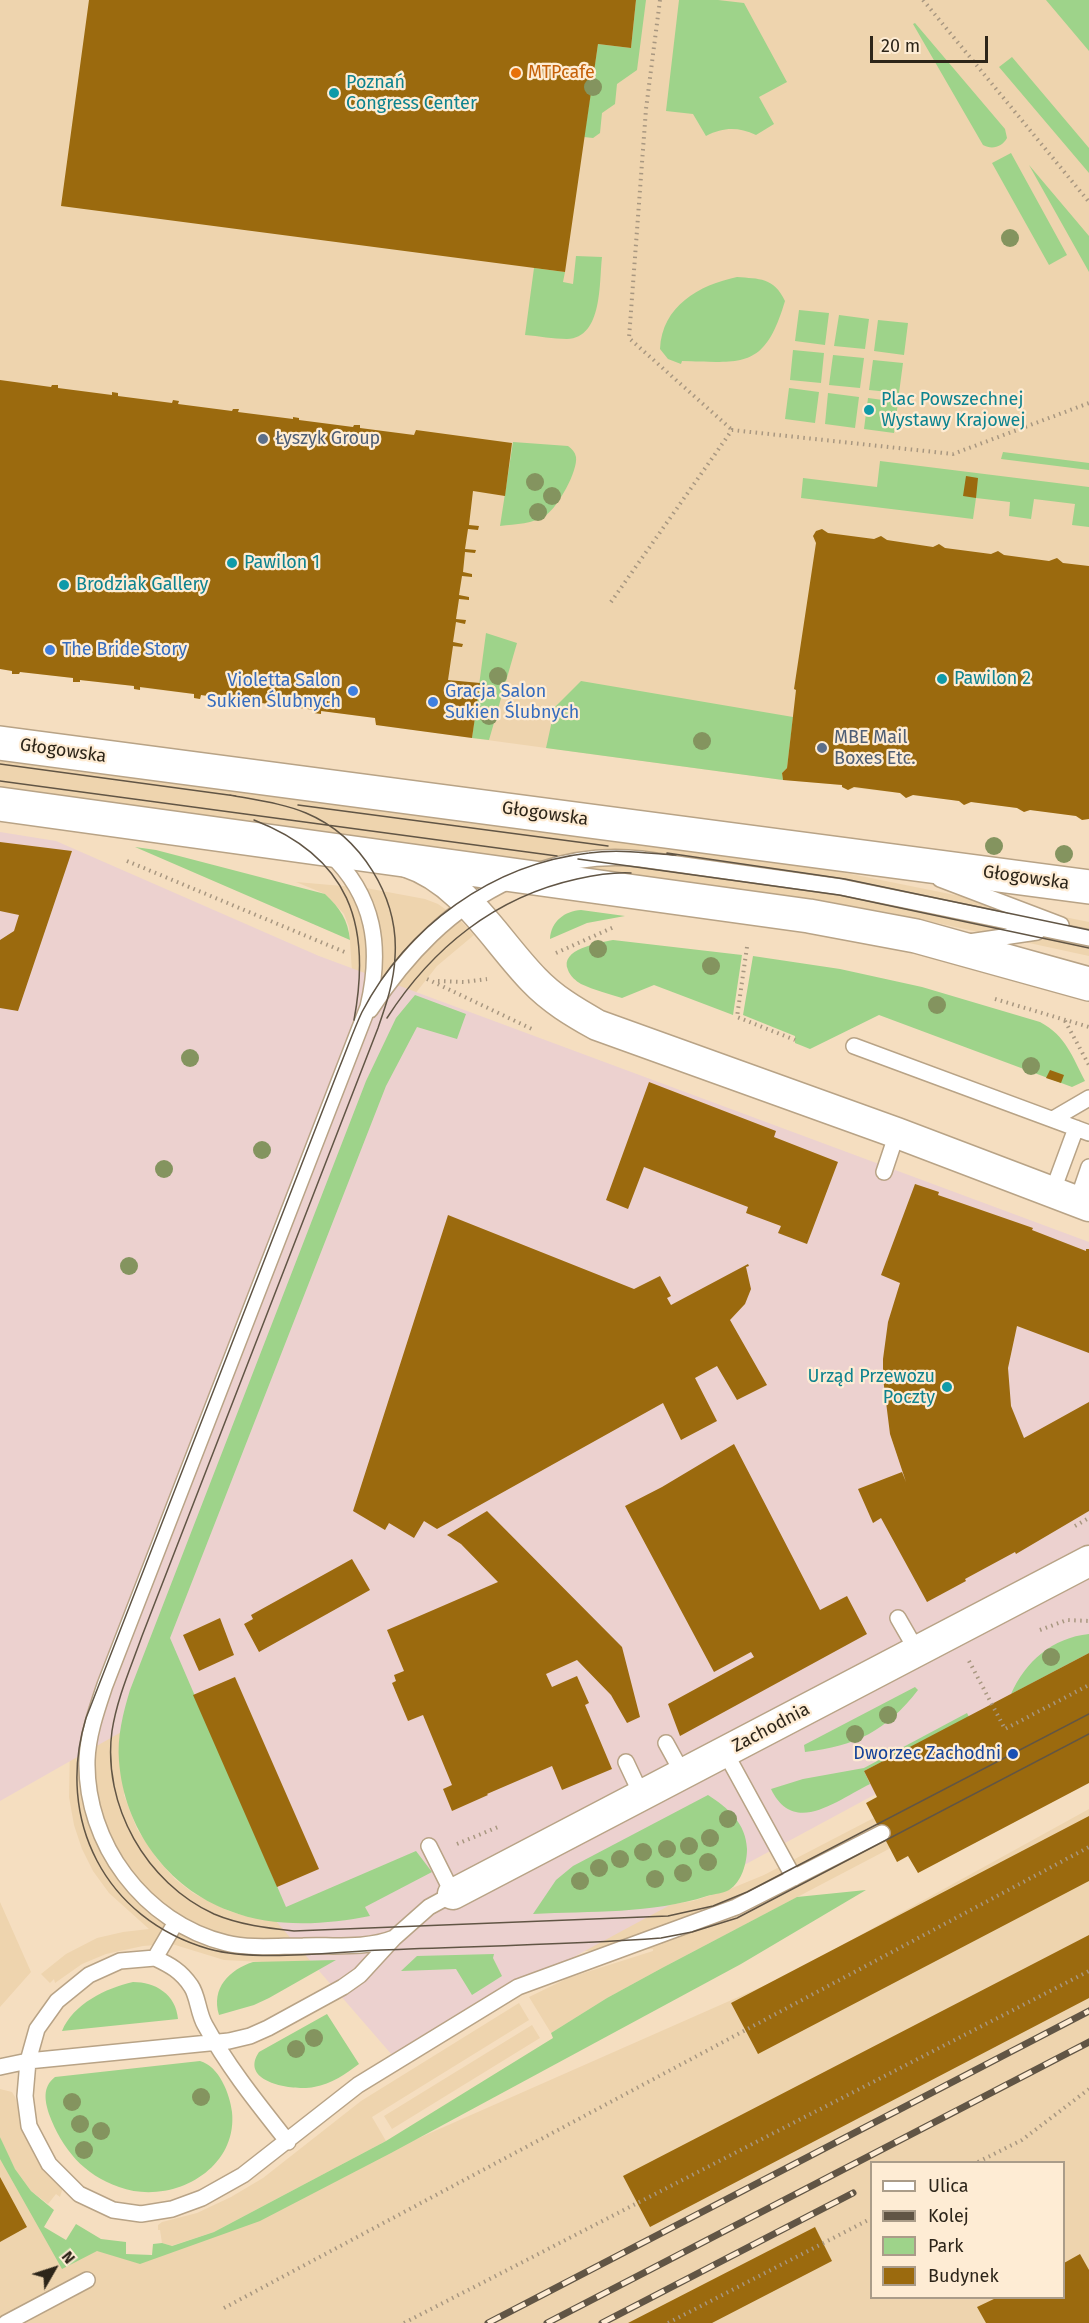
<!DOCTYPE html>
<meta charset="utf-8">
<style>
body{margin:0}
#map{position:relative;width:1089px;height:2323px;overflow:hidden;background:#f5dec0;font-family:"Fira Sans",sans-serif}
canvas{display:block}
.legend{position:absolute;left:870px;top:2161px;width:195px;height:138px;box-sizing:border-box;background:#feecd4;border:2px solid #aa9c89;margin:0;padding:8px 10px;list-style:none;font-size:18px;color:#2d2519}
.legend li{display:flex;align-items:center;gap:12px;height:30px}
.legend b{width:30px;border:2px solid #aa9c89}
.north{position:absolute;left:24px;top:2239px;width:60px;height:60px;-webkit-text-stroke:4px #feecd4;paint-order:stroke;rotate:51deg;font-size:16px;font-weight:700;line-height:24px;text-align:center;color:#2d2519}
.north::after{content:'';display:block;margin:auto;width:21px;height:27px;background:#2d2519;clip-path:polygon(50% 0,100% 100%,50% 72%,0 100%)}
.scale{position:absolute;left:870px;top:36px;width:118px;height:27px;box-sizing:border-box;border:3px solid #2d2519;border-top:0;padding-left:8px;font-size:18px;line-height:21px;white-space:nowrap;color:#2d2519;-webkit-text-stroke:4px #feecd4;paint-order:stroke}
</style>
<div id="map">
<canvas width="1089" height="2323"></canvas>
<ul class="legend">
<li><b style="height:8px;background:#fff"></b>Ulica</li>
<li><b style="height:8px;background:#615545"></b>Kolej</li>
<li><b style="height:16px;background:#9ed38a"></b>Park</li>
<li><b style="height:16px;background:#9b6a0e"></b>Budynek</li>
</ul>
<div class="north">N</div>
<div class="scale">20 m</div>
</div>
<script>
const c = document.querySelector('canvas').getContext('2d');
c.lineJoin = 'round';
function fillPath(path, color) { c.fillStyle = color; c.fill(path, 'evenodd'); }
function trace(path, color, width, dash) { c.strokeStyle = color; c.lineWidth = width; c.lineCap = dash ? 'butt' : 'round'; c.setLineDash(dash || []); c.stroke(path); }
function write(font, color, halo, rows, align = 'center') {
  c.font = font + ' "Fira Sans",sans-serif'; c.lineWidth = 4.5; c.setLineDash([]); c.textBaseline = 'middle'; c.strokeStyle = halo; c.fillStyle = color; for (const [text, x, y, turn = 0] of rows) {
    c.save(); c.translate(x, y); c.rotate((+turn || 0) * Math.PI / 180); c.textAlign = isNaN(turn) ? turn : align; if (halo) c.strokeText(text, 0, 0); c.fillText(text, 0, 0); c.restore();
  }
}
const built = new Path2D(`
 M0,0H1089V819L1082,820L1076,816L1031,810L1024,812L1017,808L972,802L964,805L959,801L913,795L906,798L900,793L855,788L848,790L841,785L783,780L376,725L375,718L322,711L321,714L314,713V710L262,703L261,706L254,705V702L201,695L200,699L194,698V694L141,688L140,690L134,689L133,686L80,680V682H73V678L20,672L19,674H12V670L0,669Z
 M0,757L816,867L1089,922V956L891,913L812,899L0,790Z
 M296,882L366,888L425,899L438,904L458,918L474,935L437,966L396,1018L124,1795L137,1829L158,1860L175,1879L193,1893L229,1911L249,1917L295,1923L662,1906L693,1901L730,1889L764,1875L918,1795L1089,1744L662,1968L607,1998L551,2033L529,1997L568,1978L653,1951V1949L417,1956L281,1963L224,1960L172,1944L143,1946L106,1954L82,1964L55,1983L54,1979L50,1983L41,1974L66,1954L97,1938L123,1932L149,1929L109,1893L93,1871L82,1849L74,1825L69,1797L70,1746L352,972L349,927L344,914L325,894Z
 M1089,1809V2323H0V2155L63,2266L96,2249L141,2261L216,2236L403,2145L786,1976ZM872,2162H1064V2298H872Z
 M0,1902L31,1972L0,2007Z
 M519,2003L529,2020L372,2117L386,2141L214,2232L171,2246L162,2243L160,2230H158V2225L162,2222L197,2213L231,2197L263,2178L361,2101Z
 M532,2025L540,2038L392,2129L384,2116Z
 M0,2089L12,2092L15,2097L29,2140L63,2187L60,2197L56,2194L48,2204L31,2191L15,2169L4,2148L0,2137Z`);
const industrial = new Path2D(`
 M0,832L56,841L319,956L1089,1242V1679L392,2055L268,1912L181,1698L0,1801Z`);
const green = new Path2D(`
 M636,0H646L637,70L617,84L615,104L602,113L600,133L593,138L584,137L598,44L631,48Z
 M679,0H718L744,3L787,82L759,97L774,124L756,135C738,127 724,127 706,136L693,114L666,111Z
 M1046,0H1089V51Z
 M915,23L1005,129L1007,138C1002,147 992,150 983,145L913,24Z
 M1012,57L1089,148V173L999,67Z
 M1011,153L1067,255L1049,265L992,163Z
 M1029,165L1089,236V272Z
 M576,256L602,257C599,282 603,338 567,339C553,339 539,336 525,335L534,268L565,272L563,282L573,284Z
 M737,277C759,279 774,277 785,301C765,368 745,363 682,361L681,364L668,359L660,349C662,306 699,285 737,277Z
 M799,310L829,313L825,345L795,341Z
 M839,315L869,319L865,349L834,346Z
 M878,320L908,323L904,355L874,351Z
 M793,350L824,353L821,383L790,380Z
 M833,355L864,358L860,388L829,385Z
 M873,360L903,363L899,393L869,390Z
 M789,388L819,392L815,423L785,419Z
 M828,393L859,397L855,428L825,424Z
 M868,398L898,402L894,433L864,429Z
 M513,442L568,446C572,449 575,452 576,457C578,471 558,507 546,515C533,524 516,524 500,526Z
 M1003,452L1089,463V470L1001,459Z
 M880,461L1089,487V527L1072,525L1075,504L1034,499L1031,519L1009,516L1010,502L976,498L973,519L801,498L803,478L877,487Z
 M486,633L517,643L489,740L472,738Z
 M581,681L793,717L787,768L782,773L783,780L546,748L555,707Z
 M135,847L156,850L325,894C340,908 348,920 350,940Z
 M581,910L625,916L587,923L550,939C551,921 565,911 581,910Z
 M613,940L742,955L733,1015L654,985L622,998C609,994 594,990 581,984C576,981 570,976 568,970C559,949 599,943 613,940Z
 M753,956L840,969L922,987L1040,1022C1066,1036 1072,1056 1085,1081L1072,1087L879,1015L810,1049L795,1043V1036L743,1015Z
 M415,995L466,1014L457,1039L417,1027L386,1086L170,1638L286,1907L416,1851L432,1872L365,1907L370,1916C325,1925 273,1928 230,1911C167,1888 124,1828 119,1761C117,1737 123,1713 130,1690L366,1081L396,1018Z
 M1089,1634V1653L1011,1694C1026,1661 1052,1638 1089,1634Z
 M915,1687L918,1690C886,1731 856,1746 805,1752L804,1745Z
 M967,1713L969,1717L864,1771L870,1784C837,1800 794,1837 771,1789L803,1779L864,1768Z
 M708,1795C728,1808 746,1823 747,1849C747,1862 742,1882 729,1890C724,1893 714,1894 707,1896C652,1914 590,1911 533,1914L556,1880L573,1866Z
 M866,1890L741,1964L391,2153L260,2221L140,2264L97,2251L62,2269L0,2159V2137L15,2169L31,2191L54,2210L44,2227L66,2240L76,2224L101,2239L126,2242V2254L152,2255L153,2244L162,2243L172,2246L214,2232L386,2141L553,2038L551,2033L607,1998L662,1968L797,1897Z
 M494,1954L493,1958L502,1976L472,1995L456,1969L401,1971L417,1956Z
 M336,1960L269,1998L254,2005L219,2015C211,1988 229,1970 253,1962Z
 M133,1982C155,1982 176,1994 178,2019L62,2031C73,2004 106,1988 133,1982Z
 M327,2014L359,2064C345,2074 332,2084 314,2087C295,2091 238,2083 259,2052Z
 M200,2061C219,2066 230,2094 232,2112C238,2171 170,2206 119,2187C84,2175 62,2149 49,2114C45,2101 42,2087 55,2077Z`);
const building = new Path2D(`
 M89,0H636L631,48L598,44L565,272L61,206Z
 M0,380L51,387L52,385H58V388L112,395V392L118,393V396L172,403L173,400L179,401L178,404L232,411L233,409H239L238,412L293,419V417L299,418V420L353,427L354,425H360V428L414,435L416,430L512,443L505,496L473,491L469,525L479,526L478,530L468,529L465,549L476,550L475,553L465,552L463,572L472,574V577L462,576L459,595L469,597V600L459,599L456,619L466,620L465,624L456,622L453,642L463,644L462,647L453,646L448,680L480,683L472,738L376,725L375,718L321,711V714L314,713L315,710L261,703V706L254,705V703L201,695L200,699L194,698V694L140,687V690L134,689V686L80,680V682H73V678L20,672L19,674H12V671L0,669Z
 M966,476L978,478L976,498L963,496Z
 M822,529L828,533L874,539L881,536L887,540L933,547L939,544L945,548L991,554L998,551L1004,555L1049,561L1057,558L1063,563L1089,566V819L1082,820L1076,816L1030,810L1024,812L1017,808L971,802L964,805L959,801L913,795L906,798L900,793L854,787L848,790L842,787V785L783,780L782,773L787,768L796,690L794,689L816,543L813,536L816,531Z
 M0,842L72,851L18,1011L0,1008V940L14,931L19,915L0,911Z
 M1050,1070L1064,1075L1061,1083L1046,1078Z
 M649,1082L776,1131L774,1137L838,1162L807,1244L778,1233L781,1226L746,1213L748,1207L644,1167L628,1209L606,1200Z
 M915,1184L939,1192L938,1195L1033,1228L1032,1230L1086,1251V1249H1089V1353L1017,1326L1008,1368L1011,1406L1024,1438L1089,1402V1511L1016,1554L1015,1552L965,1579L966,1581L927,1602L881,1518L873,1523L858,1489L902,1472L906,1482L890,1434L883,1378V1359L888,1322L900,1283L881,1275Z
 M448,1215L634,1289L660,1276L671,1296L667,1298L671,1305L748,1264L749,1266L746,1267L751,1289L745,1304L730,1320L767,1385L737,1400L717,1366L695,1378L717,1421L681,1440L663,1403L437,1529L424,1521L414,1538L389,1523L385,1530L353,1511Z
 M734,1444L820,1610L847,1596L867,1634L680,1736L668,1704L754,1657L751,1652L714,1672L625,1506L662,1487Z
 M487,1511L622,1647L640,1717L627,1723L611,1695L577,1660L546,1674L552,1687L577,1676L589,1703L585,1705L612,1769L562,1790L552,1766L487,1794L488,1795L452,1811L443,1789L452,1785L423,1715L408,1721L392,1683L396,1681L394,1675L404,1671L387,1630L498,1582L461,1544L447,1535Z
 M352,1559L370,1590L259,1652L244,1624L253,1619L251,1615Z
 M220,1618L234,1655L199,1671L183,1635Z
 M1089,1653V1783L918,1873L908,1856L897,1862L866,1803L877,1797L864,1771Z
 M235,1677L319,1869L277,1887L193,1695Z
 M1089,1816V1881L758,2054L731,2003Z
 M1089,1935V1998L650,2227L623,2176Z
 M0,2177L27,2227L0,2242Z
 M815,2227L832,2261L712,2323H628Z
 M1080,2254L1089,2270V2323H986L977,2307L996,2298H1064V2263Z`);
const path = new Path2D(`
 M660,0L646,109L629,338L732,430
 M923,0L1089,202
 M611,602L732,430L953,454L1089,403
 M127,861L347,953
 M747,947L737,1017L795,1040
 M556,953L614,927
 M427,979L534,1030
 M438,981L464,982L487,979
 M995,999L1089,1027
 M1065,1021L1089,1065
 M1075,1526L1089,1518
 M1040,1630L1067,1620L1089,1621
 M969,1661L1005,1729L1089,1685
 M457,1844L498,1827
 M978,2162L1022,2140L1089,2089
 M224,2308L1089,1847
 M404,2323L1089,1971
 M668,2323L872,2218`);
const service = new Path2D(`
 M329,853C375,896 382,948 368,1007L105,1685C97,1709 88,1734 87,1760C85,1843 144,1923 226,1943C250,1949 278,1946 303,1946C332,1945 367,1949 394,1938
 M540,870C573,859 606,855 641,859L841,887L1089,938
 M940,879L1061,925
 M969,942L1037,932
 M370,1010C406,955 450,908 511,880
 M854,1046L1089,1133
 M1053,1119L1089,1098
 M884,1172L897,1133
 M1052,1193L1076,1128
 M1077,1202L1089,1167
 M898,1618L917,1651
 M666,1743L683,1774
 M725,1752L794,1878
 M626,1762L642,1796
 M176,1922L155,1958C170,1965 181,1971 191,1986C198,1996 198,2013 205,2025C228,2067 258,2104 288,2142
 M155,1958L120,1961L89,1975L57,2001L37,2029L28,2061L25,2096L29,2126L49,2164L79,2194L113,2210L141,2214L172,2209L202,2198L243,2175L358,2085L518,1987L736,1907L882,1833
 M0,2067L28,2061L229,2041L250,2036L268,2028L343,1987L360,1975L394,1938L429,1907L453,1894L429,1846
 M6,2323L87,2280`);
const minor = new Path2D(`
 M407,862C463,880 495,940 534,980C552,999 574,1012 597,1025L897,1133L1089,1206
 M453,1894L1089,1561`);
const tertiary = new Path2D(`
 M0,743L1089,887
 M0,804L809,916L916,936L1089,984`);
const tram = new Path2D(`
 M0,764L236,796
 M0,781L557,856
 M230,795C255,800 282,803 306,813C361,836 399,897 395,957C394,982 386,1005 378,1028L142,1636C131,1667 117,1698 112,1731C102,1805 146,1883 214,1914C240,1925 267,1928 294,1931L668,1916L713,1906L747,1892L1089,1714
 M298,805L608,846
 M254,820C349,857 372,924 354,1020
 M667,853L845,879L1089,930
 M676,855C647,853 618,849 589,853C492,864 407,926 362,1012C353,1031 346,1052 338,1071L86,1718C55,1820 105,1919 209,1949C255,1962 332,1952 381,1950C474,1946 568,1945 661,1938L692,1932L737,1918L1089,1734
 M578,859L839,895L1089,948
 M387,1018C432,948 495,897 577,879C595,875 613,872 631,873`);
const rail = new Path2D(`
 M488,2323L1089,2011
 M547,2323L1089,2042
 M602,2323L853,2193`);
const trees = [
 [593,87],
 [1010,238],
 [535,482],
 [552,496],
 [538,512],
 [498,676],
 [489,716],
 [702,741],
 [994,846],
 [1064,854],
 [598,949],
 [711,966],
 [937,1005],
 [190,1058],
 [1031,1066],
 [262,1150],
 [164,1169],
 [129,1266],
 [1051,1657],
 [888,1715],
 [855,1734],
 [728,1819],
 [710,1838],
 [689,1846],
 [667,1849],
 [643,1852],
 [620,1859],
 [708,1862],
 [599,1868],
 [683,1873],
 [655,1879],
 [580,1881],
 [314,2038],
 [296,2049],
 [201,2097],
 [72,2102],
 [80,2124],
 [101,2131],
 [84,2150]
];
const markers = [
 [516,73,6,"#e8710a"],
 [334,93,6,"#0f9aa8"],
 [869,410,6,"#0f9aa8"],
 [263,439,6,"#5c6f8a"],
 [232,563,6,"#0f9aa8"],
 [64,585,6,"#0f9aa8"],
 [50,650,6,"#3f7fe0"],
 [942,679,6,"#0f9aa8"],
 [353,691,6,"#3f7fe0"],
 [433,702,6,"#3f7fe0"],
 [822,748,6,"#5c6f8a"],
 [947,1387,6,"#0f9aa8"],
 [1013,1754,6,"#1a4fb4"]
];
const foodNames = [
 ["MTPcafe",528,73]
];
const cultureNames = [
 ["Poznań",346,83],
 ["Congress Center",346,104],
 ["Plac Powszechnej",881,400],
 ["Wystawy Krajowej",881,421],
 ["Pawilon 1",244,563],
 ["Brodziak Gallery",76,585],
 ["Pawilon 2",954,679],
 ["Urząd Przewozu",935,1377,"right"],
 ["Poczty",935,1398,"right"]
];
const serviceNames = [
 ["Łyszyk Group",275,439],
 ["MBE Mail",834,738],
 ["Boxes Etc.",834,759]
];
const shopNames = [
 ["The Bride Story",62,650],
 ["Violetta Salon",341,681,"right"],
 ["Sukien Ślubnych",341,702,"right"],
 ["Gracja Salon",445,692],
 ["Sukien Ślubnych",445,713]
];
const streetNames = [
 ["Głogowska",63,751,8],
 ["Głogowska",545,814,8],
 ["Głogowska",1026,878,8],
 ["Zachodnia",771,1728,-28]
];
const transitNames = [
 ["Dworzec Zachodni",1001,1754]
];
fillPath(built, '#eed4ae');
fillPath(industrial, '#ecd1cf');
fillPath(green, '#9ed38a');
fillPath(building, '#9b6a0e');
trace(service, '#b8a386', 18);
trace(minor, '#b8a386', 33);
trace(tertiary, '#b8a386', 36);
trace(path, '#a89780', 4, [1.5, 4.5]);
trace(service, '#fff', 15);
trace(minor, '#fff', 30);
trace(tertiary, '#fff', 33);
trace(tram, '#615545', 1.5);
trace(rail, '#615545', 7);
trace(rail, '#feecd4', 4.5, [14]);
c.fillStyle = '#84945f';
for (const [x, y] of trees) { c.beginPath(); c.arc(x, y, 9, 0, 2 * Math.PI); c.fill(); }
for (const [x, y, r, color] of markers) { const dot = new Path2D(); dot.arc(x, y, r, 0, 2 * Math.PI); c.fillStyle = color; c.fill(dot); trace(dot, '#feecd4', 2); }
write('18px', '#c56008', '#feecd4', foodNames, 'left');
write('18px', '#0d838f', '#feecd4', cultureNames, 'left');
write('18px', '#4e5e75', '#feecd4', serviceNames, 'left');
write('18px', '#366cbe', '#feecd4', shopNames, 'left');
write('18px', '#2d2519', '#feecd4', streetNames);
write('18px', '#164399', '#feecd4', transitNames, 'right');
</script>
